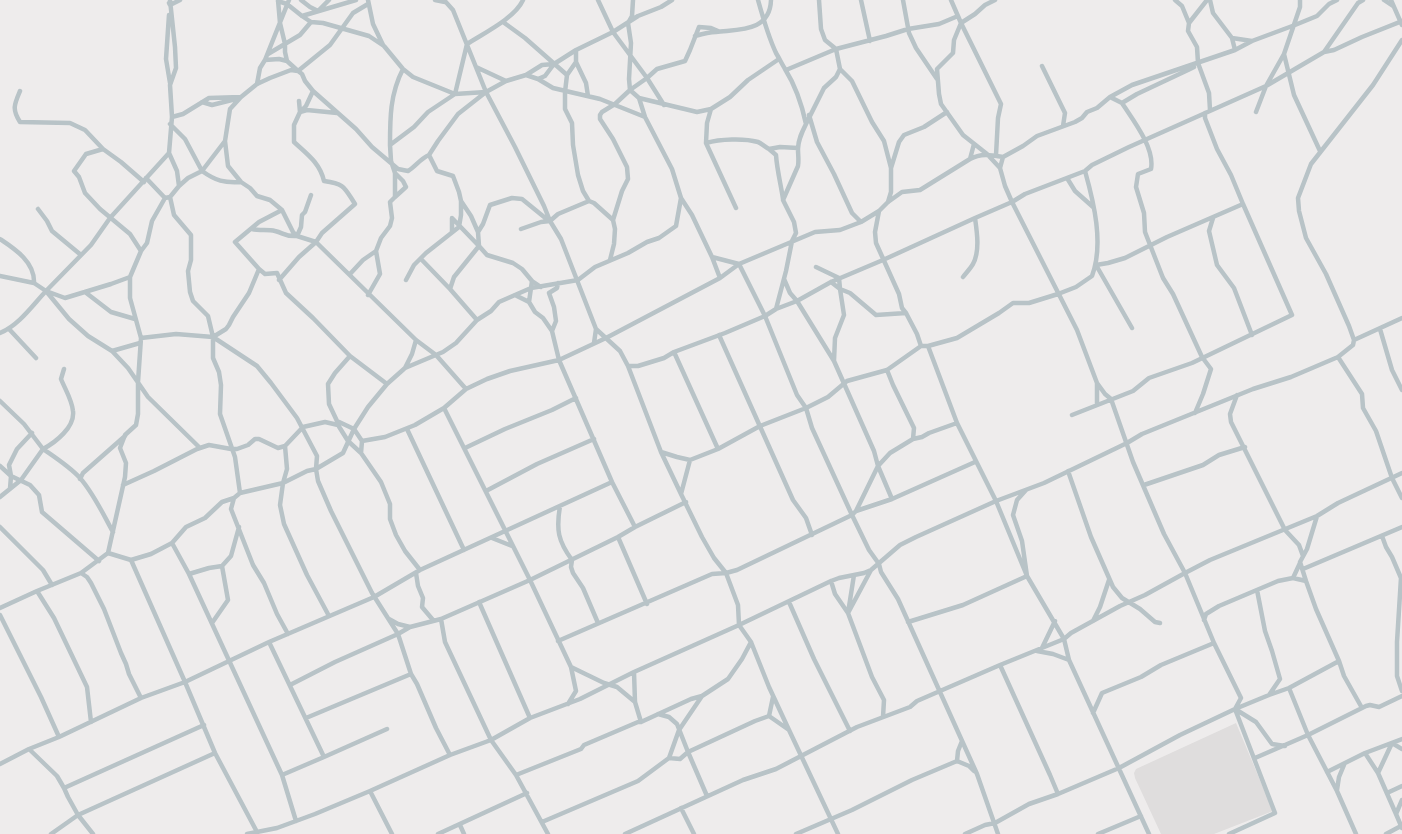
<!DOCTYPE html>
<style>
body{margin:0}
canvas{display:block;background:#eeecec}
</style>
<canvas width="1402" height="834"></canvas>
<script>
const c = document.querySelector('canvas').getContext('2d');
c.lineJoin = 'round';
function fillPath(path, color) { c.fillStyle = color; c.fill(path, 'evenodd'); }
function trace(path, color, width, dash) { c.strokeStyle = color; c.lineWidth = width; c.lineCap = dash ? 'butt' : 'round'; c.setLineDash(dash || []); c.stroke(path); }
const education = new Path2D(`
 M1236,723L1273,811L1214,834H1161L1135,778L1134,773L1136,769Z`);
const street = new Path2D(`
 M278,0L280,23L285,44V52L287,61L298,71L330,45L353,13L368,4
 M301,0L310,7L318,11L329,0
 M368,0L373,24L383,45
 M435,0L445,2
 M444,0L453,10L486,92L515,147L544,206L550,221L561,239L596,329L620,351L628,366L661,452L681,494L702,537L714,558L726,573L738,605L739,625L751,642L769,687L789,730L838,834
 M598,0L613,32L647,78L630,90L615,104L602,112L600,115V119L613,139L627,167L628,179L622,191L613,220L615,229L614,244L610,260
 M633,0L632,16L628,23L631,43L629,79L630,90L639,98L645,117L672,169L681,198L692,215L712,257L720,278
 M758,0C763,18 768,36 776,53C779,58 782,64 785,69C795,85 802,105 806,124C802,132 798,140 798,149C798,155 799,160 798,166L783,200L794,222L796,233L792,241L786,271L776,309
 M861,0L870,41
 M903,0L909,33L916,48L937,79
 M951,0L961,23L1001,104L998,118L996,155
 M995,0L985,5L975,14L961,23L954,40L953,53L937,69L939,94L941,104L963,135L987,154L1000,168L1005,186L1012,202L1077,330L1097,383V405
 M1175,0L1182,6L1189,23
 M1207,0L1189,23L1188,31L1197,47L1198,63L1209,93L1210,110
 M1210,0L1213,13L1232,38L1235,50
 M1300,0V7L1284,54L1294,95L1320,151
 M1384,0L1393,6
 M1391,0L1402,25
 M278,1L287,4L302,16L311,22L323,23L369,36L384,46L403,69L413,77L455,94L486,92L506,81L526,75L538,79L553,88L600,99L645,117
 M169,3L170,5L180,0
 M169,15L166,59L170,83
 M302,16L356,0
 M503,22L525,38L567,75L565,92V109L572,123L573,145L578,175L583,191L589,201
 M695,36C702,34 709,32 716,32C739,29 770,32 771,0
 M1232,38L1252,41
 M576,50V62L586,83L588,96
 M1324,52L1358,3L1363,0
 M268,54L300,35L311,22
 M265,60L279,59L287,61
 M1042,66L1065,113L1063,126
 M476,67L506,81
 M840,69L852,81L872,122L884,141L891,168
 M786,70L836,49L886,36L908,29L939,24L958,16
 M526,75L542,65L554,64
 M567,75L576,62
 M538,79L545,76L554,64L576,50L613,32L638,16L661,7L672,0
 M257,84L260,68L265,60L289,0
 M20,91C14,105 12,109 20,122L70,123L85,130L103,149
 M1110,97L1122,103L1137,94L1188,70L1194,67
 M639,98L697,112L711,109
 M202,102L212,105L236,99
 M1122,103C1133,120 1155,148 1151,169L1138,174L1136,187L1144,213L1145,232L1163,278L1173,294L1202,357L1211,369L1203,394L1195,413
 M664,105L647,78L657,69L685,61L690,50L699,27L711,28L718,31
 M301,111L306,106L313,91
 M300,112L307,110L337,113
 M1256,112L1266,86L1284,54
 M809,115L817,142L834,174L852,213L861,222
 M172,117L183,114L209,98L241,97L257,84L270,78L291,70L298,71L302,74L305,81L313,91L356,129L372,147L398,169L408,171C416,166 420,159 429,155
 M170,124L185,139L202,171L225,141L230,109L241,97
 M806,124L824,88L836,77L840,69L836,49L825,40L821,29L819,0
 M225,141L228,166L241,182L250,188L257,196L270,200L282,210L293,232L297,236L316,242L319,245L416,340L436,355L466,389
 M706,143C720,139 744,138 758,142C761,143 765,147 769,149L780,147L798,148
 M390,145C390,118 390,94 403,69
 M769,149L776,155C777,170 781,185 783,199
 M970,159C981,153 991,155 1003,157
 M1000,168L1003,157L1023,146L1037,136L1075,122L1082,118L1087,112L1097,108L1110,97L1132,85L1235,50L1252,41L1295,25L1317,16L1329,4L1337,0
 M146,178L165,198
 M1067,178L1075,191L1093,207
 M179,186L188,178L202,171C216,181 224,183 241,182
 M170,197L174,215L191,235V260L188,271L190,292L193,301L208,316L213,337V358L219,372L221,385L220,414L235,457L240,493
 M395,197L406,187L403,181L395,173
 M888,202L891,192V168L899,142L904,135L924,127L947,112
 M736,208L706,143L707,123L711,109L730,97L748,80L779,59
 M38,209L47,221L52,231L81,255
 M282,210L259,222L235,242L259,269L265,274L277,273L286,293L313,318L350,356L387,384L368,407L354,429L362,441L361,453L381,482L390,504V519L396,535L405,551L420,570
 M1213,218L1209,231L1217,265L1234,288L1252,335
 M252,229C260,231 268,229 275,231C284,233 285,237 297,236L301,227L302,215L305,212L311,195
 M521,229L541,222L550,221L558,214L589,201L594,203L613,220
 M452,232V218L479,246L487,255L513,263L522,269L532,281L541,287
 M478,232L471,216L461,201L459,192L453,176L437,171L429,155L438,141L458,114L486,92
 M0,239C15,249 35,262 34,283
 M141,251L130,234L100,209L85,193L79,177L74,171L86,154L103,149L121,162L144,182
 M712,257L739,264L765,316L797,395L806,408L812,428L852,515L869,550L879,564L881,572L898,599L977,774L998,834
 M421,259L450,289
 M816,267L839,278L840,289L850,293L876,315L906,313L917,334L921,346
 M350,274L363,260L376,251
 M0,276L34,283L46,291L69,319L88,336L112,351L128,368L148,397L200,448
 M963,277C966,273 970,269 973,264C980,251 977,232 975,218L1012,202L1025,194L1085,171L1092,165L1129,147L1266,86L1324,52L1334,50L1362,37L1402,21
 M784,279L790,293L797,301L834,361L874,451L878,466L892,499
 M279,280L299,257L316,242L322,233L355,204C344,187 345,184 324,181C320,163 307,154 294,142V125L300,112L299,101
 M406,280L414,265L426,253L459,227L461,215V201
 M532,281L529,302L535,312L543,318L552,331L559,360L612,482L635,527
 M831,282L840,289L844,315L835,338L834,361
 M46,291L91,245L110,218L169,153
 M85,292L111,312L135,319
 M368,295L380,274L376,251L381,238L390,226L392,218L390,202L395,197V173L391,161L390,145L414,127L428,112L455,94L467,44C484,33 515,18 523,0
 M515,295L529,302
 M906,313L902,308L899,294L876,243L875,232L879,211L888,202L902,192L920,190L970,159L974,144
 M477,320L450,289L454,277L479,246L478,232L483,224L490,205L512,198L522,199L549,221
 M1132,328L1096,265L1108,263L1125,258L1167,237L1243,204L1231,175L1217,149L1205,118V113
 M9,329L36,358
 M1380,329L1392,370L1402,390
 M552,331L556,321L554,307L549,293L557,288L558,283
 M0,333C19,325 32,306 46,291L65,298L111,284L130,277
 M719,335L793,500L806,518L812,535
 M213,337L226,329L229,325L233,317L249,293L259,269
 M141,338L176,334L213,337L257,366L271,383L297,418L317,456L316,469L318,481L331,511L372,593L398,634L411,674L417,684L436,728L450,755
 M1354,340L1402,318
 M594,343L596,329
 M928,346L957,423L996,501L1027,576L1064,639L1069,660L1149,834
 M112,351L140,343
 M674,352L718,449
 M1338,357L1362,394L1363,408L1376,431L1392,478L1402,498
 M628,366H638L664,358L674,352L725,333L765,316L776,309L797,301L831,282L883,260L975,218
 M405,368L412,354L416,340
 M64,369L61,379C65,389 72,400 73,411C75,427 56,442 43,449C56,458 70,467 80,478C94,494 103,514 113,532
 M887,370L893,385L914,428L913,439
 M1097,383L1105,394L1111,399L1133,462L1164,534L1185,573L1214,643L1241,698L1235,709L1275,813L1229,834
 M387,384L405,368L443,352L456,343L477,320L491,311L499,302L531,288L578,280L595,267L628,253L647,242L659,238L676,226L681,198
 M1237,395L1230,414L1231,422L1285,530L1299,545L1303,556
 M0,401L24,424L43,449L21,480L0,497
 M444,408L530,580L571,667L576,691L568,704
 M1072,415L1133,391L1149,378L1192,363L1292,315L1243,204
 M407,429L464,550
 M32,433L17,449L9,465L11,476L30,485L39,495L42,512L99,561
 M362,441L385,437L415,425L444,408L466,389L487,379L510,371L559,360L606,338L720,278L739,264L815,232L840,230L861,222L879,211
 M465,448L505,429L552,410L576,398
 M661,452L677,457L690,460L718,449L760,426L806,408L828,397L847,381L887,370L921,346H928L957,338L999,313L1013,303H1029L1058,294L1076,287L1092,276C1104,244 1094,203 1085,171
 M0,466L11,476L10,489
 M1068,471L1091,537L1113,587L1122,598L1140,609L1155,622L1160,623
 M80,479L83,473L125,436
 M123,485L154,471L197,449L209,445L231,449H237L248,445L255,439H259L278,448L285,446
 M1144,485L1203,465L1219,455L1245,447
 M486,491L537,464L594,439
 M681,494L690,460
 M560,506C556,530 558,541 572,560L571,567L573,573L583,588L598,623
 M856,511L878,466L890,453L913,439L922,437L929,433L957,423
 M1317,516L1307,549L1300,562L1306,581L1316,609L1339,661
 M0,527L43,570L52,585
 M239,527L231,556L222,566L209,568L189,574L282,775L296,821
 M1382,536L1386,547L1392,557L1401,578L1397,642V676L1402,691
 M618,537L647,604
 M492,538L512,546
 M172,543L186,527L205,518L222,502L234,498
 M108,553L131,560L185,682L215,753L257,832
 M131,560L151,554L172,543L189,574
 M1303,569L1402,527
 M81,573L87,577L91,583L104,609L121,653L126,664L129,674L141,698
 M416,573L418,586L423,598L422,607L433,620
 M854,575L848,613L872,677L884,700L883,717
 M1293,578L1300,563
 M831,581L835,594L848,613L871,570
 M1257,590L1265,631L1272,651L1280,679L1269,695
 M37,591L54,618L87,687L91,722
 M479,602L530,718
 M789,602L814,659L850,731
 M0,608L37,591L81,573L108,553L125,477L126,463L120,448L125,435L136,425L138,414V382L141,338L130,298V277L141,251L147,243L152,221L165,198L170,197L179,186L177,171L169,153L172,117L170,85L176,68L175,47L170,0
 M0,615L41,697L59,737L29,749L57,776L64,788L68,797L78,815L51,834
 M329,616L307,575L284,524L280,505L283,483L287,469L285,446L303,427L325,422L338,425L348,441L361,453
 M389,619L398,624L410,627
 M441,619L445,642L491,740L516,775L548,834
 M1204,620L1206,614L1219,606L1278,581L1293,578L1306,581
 M1093,621L1100,607L1109,580
 M908,622L963,605L1027,576L1022,541L1013,515L1017,500L1026,490
 M212,623L228,600L222,566
 M288,634L277,614L264,583L253,565L231,509L234,498L240,493L283,483L307,471L316,469L343,453L354,429L337,421L329,404L328,384L335,373L350,356
 M558,641L712,574L726,573L737,570L852,515L856,511L892,499L975,462
 M269,642L324,757L282,775
 M1042,648L1055,621
 M1037,651L1053,654L1069,660
 M1000,665L1050,775L1058,794
 M571,667L604,683L617,687L635,702
 M634,672L635,702L641,722
 M290,685L335,662L398,634L410,627L441,619L530,580L618,537L635,527L686,502
 M1289,688L1308,735L1337,791L1356,834
 M1235,709L1256,722L1272,744L1285,746
 M1093,713L1102,693L1141,677L1161,665L1214,643
 M658,714L669,717L677,724L688,752L707,796
 M769,716L789,730
 M769,716L773,697
 M306,718L411,674
 M59,737L141,698L185,682L269,642L374,597L420,570L612,482
 M1365,753L1378,773L1396,814
 M324,757L387,729
 M669,758L680,759L688,752L755,721L769,716
 M1255,758L1308,735L1366,706L1370,705L1379,707L1402,696
 M957,761L969,766L974,771
 M0,764L29,749
 M1327,772L1365,753L1402,739
 M1378,773L1392,743L1402,749
 M516,775L581,749L584,745L638,722H641L691,699L702,696L728,679L742,659L751,642
 M64,788L204,725
 M1337,790L1339,777L1344,765
 M370,791L392,834
 M1387,793L1402,786
 M1402,800L1396,814L1402,828
 M681,808L694,834
 M542,822L638,781L669,758L679,730L702,696
 M460,825L464,834
 M93,834L78,815L215,753
 M247,834L277,828L315,814L370,791L450,755L491,740L530,718L580,699L634,672L739,625L831,581L839,578L864,573L871,570L900,545L916,537L996,501L1044,483L1127,443L1142,434L1253,389L1291,377L1338,357L1353,345L1354,340L1349,326L1326,274L1306,238L1299,211L1298,198L1311,164L1373,85L1402,40
 M438,834L527,793
 M625,834L743,780L776,769L857,727L910,707L917,701L1000,665L1064,639L1071,633L1120,606L1145,595L1185,573L1210,560L1317,516L1338,503L1402,473
 M796,834L852,810L912,780L957,761L958,751L962,741
 M965,834L985,825L995,823L1029,804L1058,794L1119,768L1180,735L1235,709L1269,695L1289,688L1339,661L1344,676L1362,708
 M1098,834L1141,816
 M1386,834L1401,826`);
fillPath(education, '#dfdddd');
trace(street, '#b8c3c7', 4.5);
</script>
